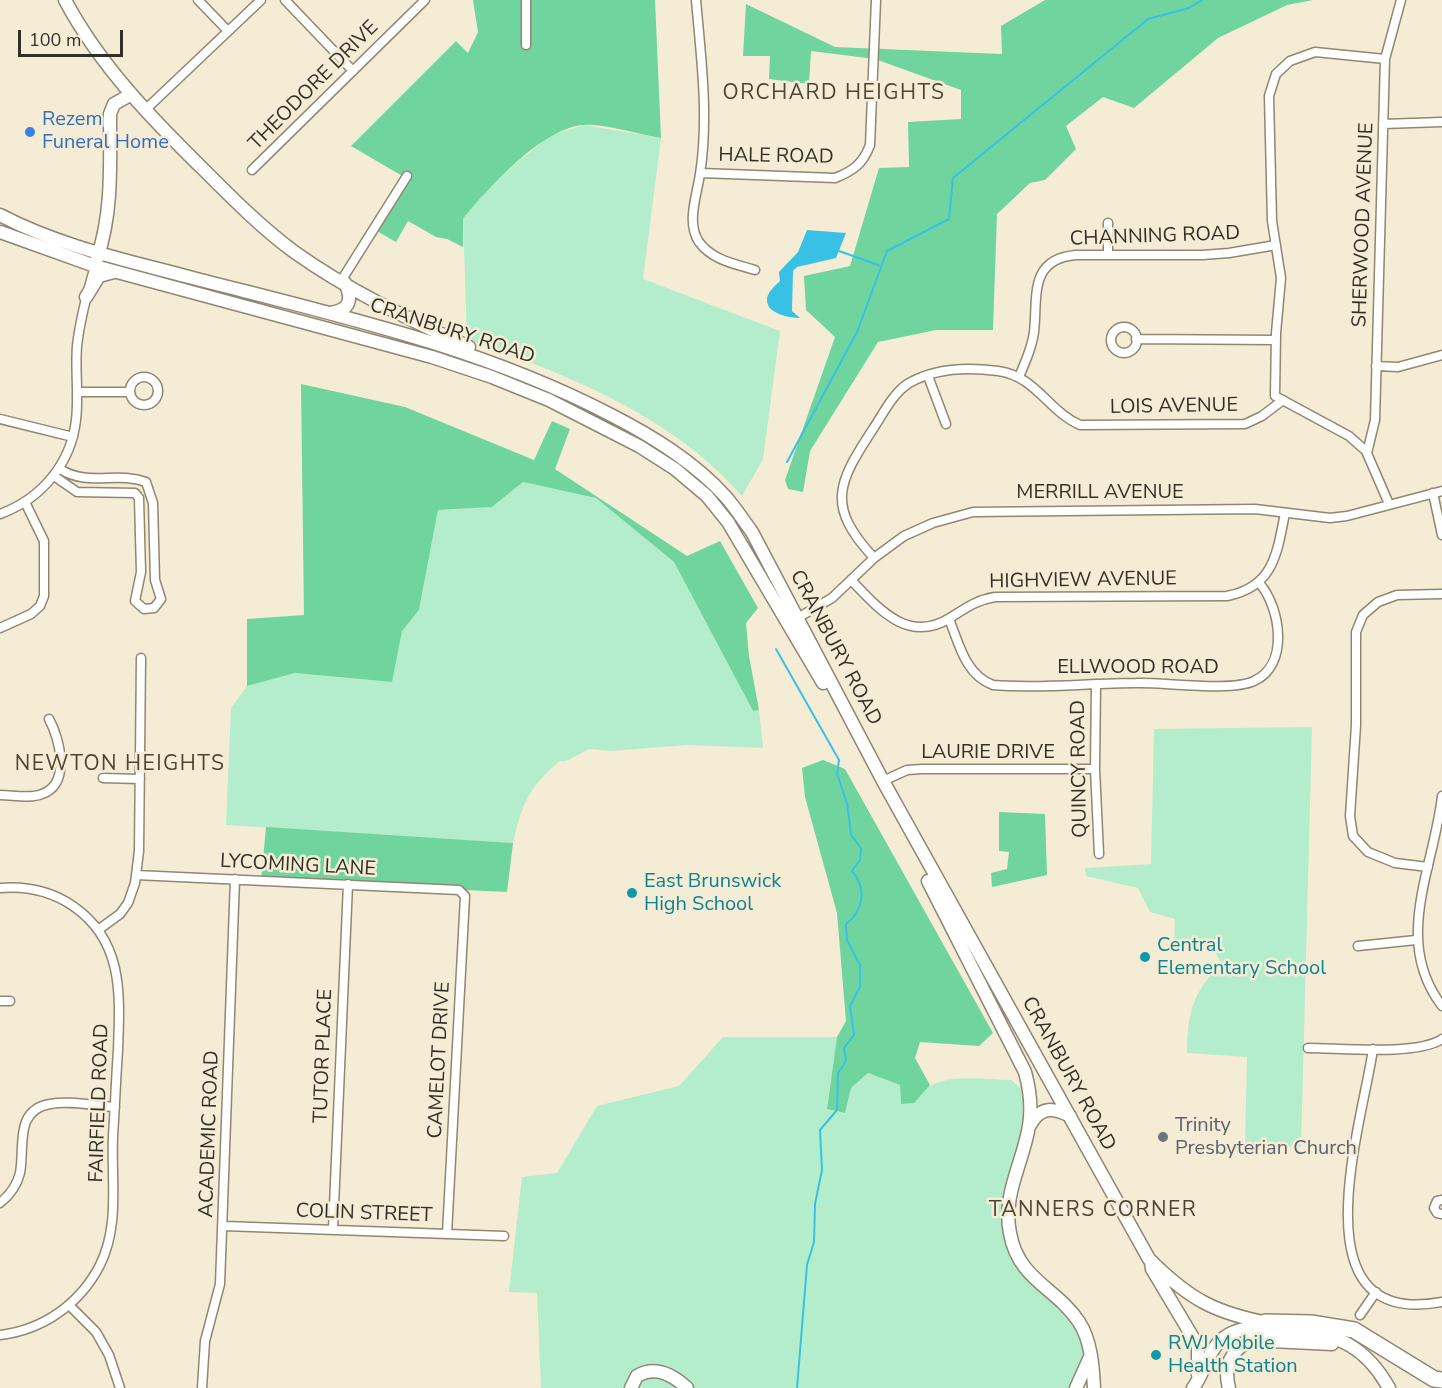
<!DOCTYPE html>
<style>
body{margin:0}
#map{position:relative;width:1442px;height:1388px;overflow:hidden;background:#f5ecd5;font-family:"Nunito Sans",sans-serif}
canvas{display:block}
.scale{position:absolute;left:18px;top:30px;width:105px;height:27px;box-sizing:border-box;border:3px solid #333027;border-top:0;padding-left:8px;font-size:18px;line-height:21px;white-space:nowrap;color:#333027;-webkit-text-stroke:4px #f5ecd5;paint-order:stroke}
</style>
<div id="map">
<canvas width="1442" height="1388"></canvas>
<div class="scale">100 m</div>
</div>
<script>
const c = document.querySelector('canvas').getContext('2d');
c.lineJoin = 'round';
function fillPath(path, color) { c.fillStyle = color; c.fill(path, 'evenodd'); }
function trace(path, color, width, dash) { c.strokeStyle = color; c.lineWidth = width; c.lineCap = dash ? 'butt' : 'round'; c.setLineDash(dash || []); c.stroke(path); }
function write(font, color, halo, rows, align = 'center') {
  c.font = font + ' "Nunito Sans",sans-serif'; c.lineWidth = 5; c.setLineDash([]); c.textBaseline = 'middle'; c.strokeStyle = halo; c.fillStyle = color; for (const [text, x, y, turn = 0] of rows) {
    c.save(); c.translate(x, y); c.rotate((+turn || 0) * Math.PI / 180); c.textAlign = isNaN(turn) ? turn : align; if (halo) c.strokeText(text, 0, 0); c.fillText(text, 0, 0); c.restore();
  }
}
const green = new Path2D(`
 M584,125L661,138L643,279L780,331L763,459L742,496C673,416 565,373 467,340L463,219L492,183L551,135Z
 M523,482L596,498L674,562L753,711L759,710L763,748L686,745L612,751L589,749L566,761H560C529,787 522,803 513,843L226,825L231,708L247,686L295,673L391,682L402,631L419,610L438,510L492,507Z
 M1312,727L1301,1147H1245L1247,1057L1187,1053C1188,1010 1192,995 1221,963L1213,949L1174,942L1175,919L1150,912L1138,888L1086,876L1085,868L1151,864L1154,729Z
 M723,1037H837L827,1109L845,1113L851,1088L868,1073L900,1085L901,1104C920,1102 918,1092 932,1085C955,1074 987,1080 1012,1080L1023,1091L1024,1118L1019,1146L1006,1184L1002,1209L1006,1246L1032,1286L1062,1309L1076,1327L1087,1354L1079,1377L1067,1388H541L537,1293L509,1292L522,1177L557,1173L597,1106L679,1086Z`);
const forest = new Path2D(`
 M473,0H655L661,138C641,135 602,123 584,125C543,127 487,189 463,219V247L447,239L436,237L408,221L396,242L375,230L404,177L351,146L456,41L468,53L478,32Z
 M1045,0H1313L1287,5L1218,38L1134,108L1103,97L1066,126L1076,149L1045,180L1030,183L997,214L993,330H936L878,342L810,451L803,492L788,489L785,480L835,337L806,310L804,276L850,266L879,168L909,167L908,122L961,119V90L875,59L811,51L809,84L769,79L770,56H743L746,4L835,47L1002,54L1001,26Z
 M301,384L405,407L534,460L552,421L570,429L555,469L687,556L720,541L758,608L746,623L749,656L759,710L753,711L674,562L596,498L523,482L492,507L438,510L419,610L402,631L392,682L295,673L247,686V619L304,615Z
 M823,760L845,769L993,1033L979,1046L920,1042L915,1058L930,1085L914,1103L901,1104L900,1085L868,1073L851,1088L845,1113L827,1109L837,1037L846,1021L837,913L805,797L802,768Z
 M999,812L1045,814L1047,875L992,887L991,873L1007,869L1009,852L999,851Z
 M266,827L513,843L507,892L261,880Z`);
const water = new Path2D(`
 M807,230L846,233L836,258L797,267L793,271L792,311L800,318C790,318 768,314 767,301C766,293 775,286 780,281L779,272L798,252Z`);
const stream = new Path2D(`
 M839,251L881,266
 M787,462L857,332L887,251L949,219L953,178L1148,19L1189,8L1202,0
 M776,649L839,760L837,774L847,803L851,835L861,848L860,860L852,871C867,889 864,910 846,924L847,940L860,965V987L850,1006L854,1035L844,1048L846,1061L838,1073L837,1110L820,1130L822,1170L815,1204L814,1242L807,1265L797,1388`);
const street = new Path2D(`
 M198,0L228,31
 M285,0L353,71
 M696,0C701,57 709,117 700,174C697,195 686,223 699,242C712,260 735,264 755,270
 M526,45V0
 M1385,59L1315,52L1290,61L1276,74L1269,96L1272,221L1281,278L1276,333L1275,396L1349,436L1366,451L1389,504
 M144,111L261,0
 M1383,124L1442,122
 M252,170L425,0
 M701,173L835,178C853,171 863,164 870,145L876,0
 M1108,255V223
 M341,281L407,176
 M1111 340a13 13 0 1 1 26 0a13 13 0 1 1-26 0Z
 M1136,339L1276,340
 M1376,366L1398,367L1442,355
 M928,376L946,424
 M1019,377C1025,362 1032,349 1034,332C1038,298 1028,259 1076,255H1202L1229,253L1276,245
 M130 391a14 14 0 1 1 28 0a14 14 0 1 1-28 0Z
 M77,392H130
 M0,419L73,437
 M1367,453L1375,420L1385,59L1401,0
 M54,476L77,492L135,493L139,498L141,572L135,601L144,609L154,608L161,599L155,580L153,503L146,482C116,471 88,487 60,469
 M1433,493L1442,535
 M0,514C41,499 71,464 76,420C79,395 75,371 77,346C80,319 87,293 95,266
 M874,558C826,506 837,484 873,429C883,414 893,393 909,383C935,368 969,367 998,371C1036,376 1048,411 1080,425L1245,424L1262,416L1283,400
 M852,581C879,609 908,644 950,618C966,608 976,600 995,597L1227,596C1274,587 1277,553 1285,513
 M949,619C959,643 965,675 993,685C1040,689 1089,683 1136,683C1165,682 1231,692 1254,681C1290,665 1280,607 1260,584
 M794,620L832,598L874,558L904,536L933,523L973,512L1255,509L1330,518L1347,516L1442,491
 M0,628L31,614L40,606L44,596V541L25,502
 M1096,684L1095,769L1099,854
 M103,778L140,779
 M883,781L907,770L922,769H1095
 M0,795C13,795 30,799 42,794C71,784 60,739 49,719
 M1442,796C1434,868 1392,941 1442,1006
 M1428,867L1395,863L1368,852L1353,836L1350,816L1356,725V632L1363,615L1378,602L1397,595L1442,594
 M136,875L459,890L465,896L447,1234
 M0,888C26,886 51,891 73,906C124,941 120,995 118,1050C116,1078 115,1107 113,1136C111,1179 120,1225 100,1265C80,1304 43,1330 0,1335
 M98,930L120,914L128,903L135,883L139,851L141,658
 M1358,946L1416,940
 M0,1001H10
 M1308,1048C1341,1048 1416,1056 1442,1039
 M1373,1049C1363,1122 1293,1330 1442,1302
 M1442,1200L1437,1201L1434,1208L1437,1213L1442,1214
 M0,1203C10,1195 17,1185 20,1173C25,1147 14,1110 50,1104C70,1100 94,1106 115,1107
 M224,1226L504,1236
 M333,1229L348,884
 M69,1305L96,1332L109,1355L120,1388
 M1360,1315L1376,1292
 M202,1388L205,1341L220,1284L235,879`);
const secondary = new Path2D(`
 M65,0C100,66 153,120 206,172C233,199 262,228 293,251C347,290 409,319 469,347
 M0,215C59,246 125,260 189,277C332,314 479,346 611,415C652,436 693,461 725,496C735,507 743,520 752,532L883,781L1149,1259C1190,1300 1215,1313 1272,1324
 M0,232L95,266L432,357L492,377L549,400L639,446L675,469L707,496L728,522L823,683
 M97,259C113,211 110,164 110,114L114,104L130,95
 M86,297L99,276L114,272
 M330,313C350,310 353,300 345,283
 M928,881L1025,1072C1030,1090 1032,1108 1029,1126C1023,1163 1002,1195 1010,1233C1018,1280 1057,1288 1079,1322C1091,1340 1093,1367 1094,1388
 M1030,1125C1040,1107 1052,1107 1070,1116
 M1151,1262L1152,1269L1198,1346V1375
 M1295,1328C1340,1336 1366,1347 1389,1388
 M631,1388L637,1376C656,1365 673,1375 687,1388
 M1076,1388L1090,1357
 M1193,1388C1202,1376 1205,1362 1213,1350C1234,1317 1274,1330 1304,1336
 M1229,1388C1223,1366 1231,1350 1251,1340L1332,1344`);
const highway = new Path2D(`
 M1265,1322L1311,1323L1354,1330L1434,1379L1442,1380`);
const markers = [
 [30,132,6,"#3f7fe0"],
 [632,893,6,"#0f9aa8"],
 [1145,957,6,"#0f9aa8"],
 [1163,1137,6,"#6b7280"],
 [1156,1355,6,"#0f9aa8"]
];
const streetNames = [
 ["THEODORE DRIVE",314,86,-45],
 ["HALE ROAD",776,157,1],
 ["SHERWOOD AVENUE",1364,225,-88],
 ["CHANNING ROAD",1155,237,-2],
 ["CRANBURY ROAD",452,332,18],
 ["LOIS AVENUE",1174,407,-1],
 ["MERRILL AVENUE",1100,493],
 ["HIGHVIEW AVENUE",1083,581,-1],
 ["CRANBURY ROAD",835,648,62],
 ["ELLWOOD ROAD",1138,668],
 ["LAURIE DRIVE",988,753],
 ["QUINCY ROAD",1080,769,-91],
 ["LYCOMING LANE",298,866,3],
 ["TUTOR PLACE",324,1056,-88],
 ["CAMELOT DRIVE",440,1060,-87],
 ["CRANBURY ROAD",1068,1074,61],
 ["FAIRFIELD ROAD",100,1103,-88],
 ["ACADEMIC ROAD",210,1134,-88],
 ["COLIN STREET",364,1214,2]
];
const shopNames = [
 ["Rezem",42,120],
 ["Funeral Home",42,143]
];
const cultureNames = [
 ["East Brunswick",644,882],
 ["High School",644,905],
 ["Central",1157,946],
 ["Elementary School",1157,969],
 ["RWJ Mobile",1168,1344],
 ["Health Station",1168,1367]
];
const worshipNames = [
 ["Trinity",1175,1126],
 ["Presbyterian Church",1175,1149]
];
const neighbourhoodNames = [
 ["ORCHARD HEIGHTS",834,94],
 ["NEWTON HEIGHTS",120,765],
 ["TANNERS CORNER",1093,1211]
];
fillPath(green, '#b4edcb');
fillPath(forest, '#70d49e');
fillPath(water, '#39c1e5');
trace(stream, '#39c1e5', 2);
trace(street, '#8f8772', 11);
trace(secondary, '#8f8772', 15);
trace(highway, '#8f8772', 18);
trace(street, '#fff', 8);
trace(secondary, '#fff', 12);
trace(highway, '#fff', 15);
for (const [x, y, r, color] of markers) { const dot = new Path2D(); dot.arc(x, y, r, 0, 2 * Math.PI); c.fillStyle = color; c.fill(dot); trace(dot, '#f5ecd5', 2); }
write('20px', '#333027', '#f5ecd5', streetNames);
write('20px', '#366cbe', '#f5ecd5', shopNames, 'left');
write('20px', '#0d838f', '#f5ecd5', cultureNames, 'left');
write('20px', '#5b616d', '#f5ecd5', worshipNames, 'left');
c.letterSpacing = '1.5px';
write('21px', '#4d4532', '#f5ecd5', neighbourhoodNames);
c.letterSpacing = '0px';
</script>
